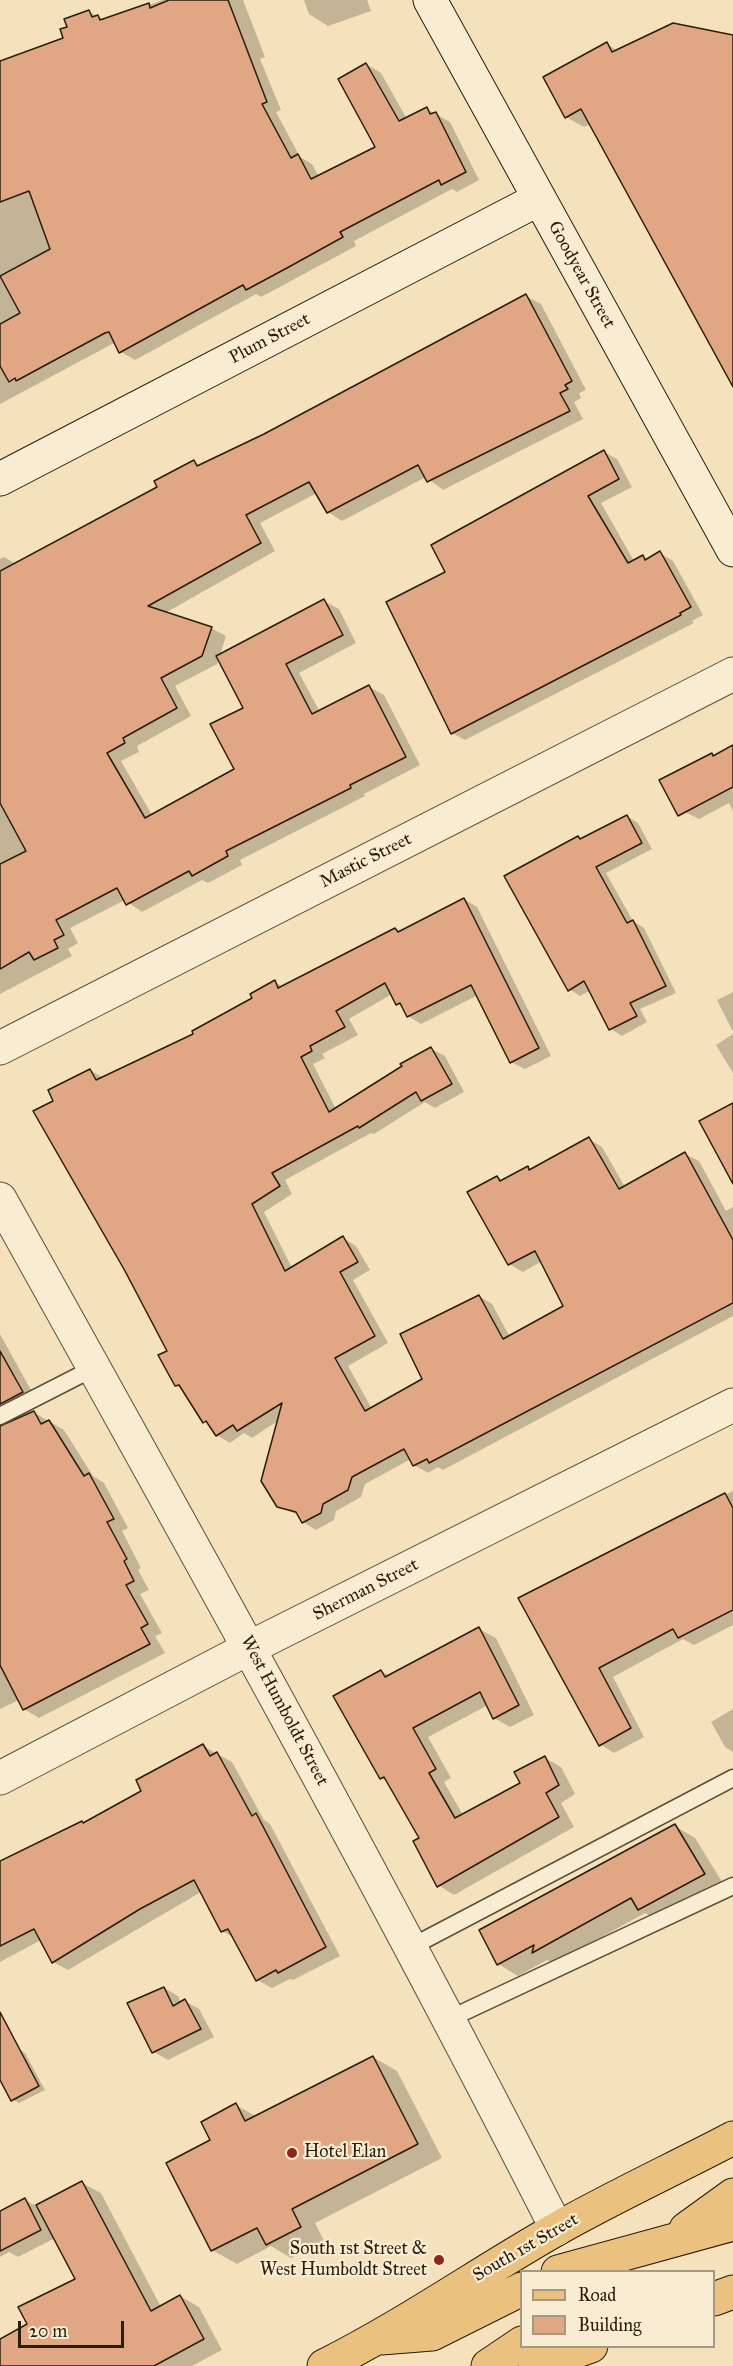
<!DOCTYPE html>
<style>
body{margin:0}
#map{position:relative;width:733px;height:2366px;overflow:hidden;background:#f5e2bc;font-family:"IM FELL Great Primer",serif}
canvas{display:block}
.legend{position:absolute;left:520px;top:2270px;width:195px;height:78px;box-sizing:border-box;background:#f8ecd3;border:2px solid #a59982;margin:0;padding:8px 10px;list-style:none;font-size:18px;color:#291c09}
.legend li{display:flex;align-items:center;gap:12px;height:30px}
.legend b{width:30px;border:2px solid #a59982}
.scale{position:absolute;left:18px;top:2321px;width:106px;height:27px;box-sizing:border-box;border:3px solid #291c09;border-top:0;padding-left:8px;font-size:18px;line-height:21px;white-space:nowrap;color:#291c09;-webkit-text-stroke:4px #f8ecd3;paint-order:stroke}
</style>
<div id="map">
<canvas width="733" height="2366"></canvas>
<ul class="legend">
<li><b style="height:8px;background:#eac17e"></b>Road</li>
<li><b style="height:16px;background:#e1a784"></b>Building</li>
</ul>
<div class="scale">20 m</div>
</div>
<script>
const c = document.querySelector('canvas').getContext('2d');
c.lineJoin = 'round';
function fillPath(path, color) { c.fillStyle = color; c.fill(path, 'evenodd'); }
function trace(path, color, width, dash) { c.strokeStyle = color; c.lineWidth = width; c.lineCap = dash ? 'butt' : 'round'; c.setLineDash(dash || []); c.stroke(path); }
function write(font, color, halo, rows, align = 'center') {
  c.font = font + ' "IM FELL Great Primer",serif'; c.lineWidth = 4.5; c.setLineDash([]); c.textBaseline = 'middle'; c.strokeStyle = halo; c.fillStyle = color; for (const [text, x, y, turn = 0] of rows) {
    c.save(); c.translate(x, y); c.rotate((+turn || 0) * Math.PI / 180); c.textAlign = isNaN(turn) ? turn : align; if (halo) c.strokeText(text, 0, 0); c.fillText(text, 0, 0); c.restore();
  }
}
const shadow = new Path2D(`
 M163,0H243L265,57L260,59L281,110L276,112L300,157L312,164L319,177L377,147L366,64L381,73L407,119L427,109L450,122L479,180L457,192L452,189L354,241L356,246L302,275L261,297L256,294L135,360L121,352L116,342L0,404V63L65,39L69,27L89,12L104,20Z
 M304,0H367L371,11L328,26L309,14Z
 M733,37V381L591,124L584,127L566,117L607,44L618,51Z
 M526,296L541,304L586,390L579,393L581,398L574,402L583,419L443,490L426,477L342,521L328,512L317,493L260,523L275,551L165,613L211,628L226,636L220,655L324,601L339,609L356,643L299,673L320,712L369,687L384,695L420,765L364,794L365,796L240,860L242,865L208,883L202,880L142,912L125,900L70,928L78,943L68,949L72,956L0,994V559L4,557L16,564L159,488L194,461L201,466L265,435ZM219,659L245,708L236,769L152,815L121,761L139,752L137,746L191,716L175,686L217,664Z
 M604,452L617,459L632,487L601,503L634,561L643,557L648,560L660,553L673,561L703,615L692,621L694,623L465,740L452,733L447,573Z
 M733,746V811L729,803L699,819L685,812L666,778Z
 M627,816L638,823L652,849L606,873L633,921L644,928L676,993L640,1009L647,1022L622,1036L611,1029L591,990L580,996L569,989L578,838L582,840Z
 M464,899L477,907L551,1056L525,1069L511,1062L478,995L421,1024L408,1016L392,994L349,1019L358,1035L322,1054L325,1058L313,1064L336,1109L431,1049L445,1056L464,1092L435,1108L425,1102L374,1134L371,1133L285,1180L292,1194L264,1212L292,1268L343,1238L356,1246L370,1270L353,1280L388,1343L348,1366L372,1409L424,1380L479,1296L492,1304L510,1337L565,1306L542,1261L523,1272L509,1264L497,1177L503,1181L528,1168L532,1170L589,1139L602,1147L625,1187L685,1154L699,1161L726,1211L733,1207V1316L443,1470L438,1467L428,1473L414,1465L411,1459L365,1484L361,1497L336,1511L334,1520L316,1530L303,1522L300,1516L278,1506L279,1420L252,1438L244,1433L230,1443L217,1435L184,1390L176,1385L169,1351L36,1111L55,1102L90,1070L104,1078L195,1034L254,999L275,982L283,987L395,930L400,933Z
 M733,992V1032L717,1000Z
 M733,1034V1073L716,1045Z
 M0,1334L37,1401L10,1415L5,1427L33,1412L64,1430L93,1476L104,1483L128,1528L122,1531L141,1568L138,1570L149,1590L140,1594L162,1633L155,1636L165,1653L39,1718L24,1709L19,1700L0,1709Z
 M733,1491V1625L694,1645L683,1639L613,1677L644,1737L614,1753L600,1744L520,1598Z
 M479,1629L496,1638L534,1715L510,1727L494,1718L488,1705L428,1737L451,1778L444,1782L463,1815L522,1783L545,1758L561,1767L575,1794L561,1803L574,1827L454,1895L438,1885L421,1839L389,1782L381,1778V1671L390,1676Z
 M733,1709V1752L725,1747L711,1722Z
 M203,1746L232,1762L264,1820L270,1824L340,1956L293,1980L290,1979L272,1988L257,1980L236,1939L222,1931L201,1892L68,1970L53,1962L41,1940L0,1962V1870L143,1792Z
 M675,1826L695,1838L724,1885L659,1921L645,1913L553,1964L547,1960L518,1976L498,1964Z
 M164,1988L178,1996L181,2003L185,2001L199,2009L214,2037L168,2060L154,2052L129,2004Z
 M19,2049L25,2053L45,2090L19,2103L12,2099L0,2077V2059Z
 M373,2057L397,2071L442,2158L315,2223L324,2241L291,2258L271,2246L237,2264L212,2250V2140L236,2105L257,2117Z
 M82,2183L101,2193L161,2307L180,2296L199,2307L222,2350L192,2366H0V2341L29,2324L77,2280L55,2238L18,2257L9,2252L0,2257V2212L25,2200L40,2208Z`);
const building = new Path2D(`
 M169,0H228L267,102L262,104L291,158L298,154L311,179L375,147L338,79L366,63L399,121L427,107L430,114L436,112L466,172L441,185L439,180L340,232L343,237L287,268L246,290L243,285L119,353L109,332L105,333L16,381L15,378L9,382L0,366V324L20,313L0,276L50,249L29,191L0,202V61L63,38L60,29L67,27L64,19L89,10L92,17L98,15L100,20L149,3L150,8Z
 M673,23L733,35V387L581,109L565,118L543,77L607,42L612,52Z
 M526,294L572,381L565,385L568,389L560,393L570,411L427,482L418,465L327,513L309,482L246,515L261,543L148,606L212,627L202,656L161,678L177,708L123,738L125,743L107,753L145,818L234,769L210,724L243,708L216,656L324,599L343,635L286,664L312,714L369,685L406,757L350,785L351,788L226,851L228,856L192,876L189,871L126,905L117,888L56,920L64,935L54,940L58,948L34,960L29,952L0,969V864L26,851L0,803V571L157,487L154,481L194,460L197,466L264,434Z
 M604,450L619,479L588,496L628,563L643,555L645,560L660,551L691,607L680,613L681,615L451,734L386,602L445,572L431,545Z
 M733,745V787L678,816L659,780L712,753L713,756Z
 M627,815L642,843L596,867L627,923L633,920L666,986L630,1003L637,1016L609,1030L584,981L568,991L504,876L578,836L580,839Z
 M464,898L539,1048L510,1063L471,985L407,1017L400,1003L396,1005L385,983L336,1011L345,1027L310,1046L312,1051L301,1057L329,1112L402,1066L400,1064L431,1047L452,1084L421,1101L416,1092L359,1128L358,1126L272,1173L280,1186L252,1204L285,1271L343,1236L358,1262L340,1272L375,1336L335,1358L365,1411L422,1379L400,1334L479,1295L503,1339L563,1306L535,1251L508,1265L467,1192L497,1176L500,1181L528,1166L529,1170L589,1137L619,1189L685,1152L733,1240V1303L429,1463L427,1459L413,1466L404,1449L352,1477L348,1490L323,1504L321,1513L302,1523L296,1512L277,1507L261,1481L282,1403L237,1431L233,1425L216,1436L206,1421L203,1423L179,1385L175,1386L158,1355L167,1351L125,1271L33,1111L53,1101L48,1090L90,1069L96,1080L193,1034L192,1031L252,998L250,994L275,980L278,988L395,928L398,932Z
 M733,1103V1184L699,1121Z
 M0,1351L23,1392L0,1404Z
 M34,1411L41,1424L49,1420L84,1476L89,1473L114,1519L107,1522L127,1559L124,1561L134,1581L126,1585L148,1624L141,1628L150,1644L23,1710L0,1665V1426Z
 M725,1493L733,1508V1610L678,1638L673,1629L599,1668L631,1728L599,1746L518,1598Z
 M479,1627L519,1705L493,1719L480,1692L413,1728L436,1769L429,1773L455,1818L520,1783L514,1772L545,1756L559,1785L546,1793L559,1817L437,1887L413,1841L419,1838L384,1777L380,1779L333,1696L381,1670L385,1677Z
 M203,1744L210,1756L217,1752L252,1816L256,1813L326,1947L278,1973L276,1970L256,1981L228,1929L221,1932L194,1880L140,1909L52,1963L34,1929L0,1946V1861L82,1821L83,1823L141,1791L136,1780Z
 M675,1824L705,1874L638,1910L631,1898L532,1953L534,1945L497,1965L479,1930Z
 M164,1987L173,2006L185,1999L201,2029L152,2053L127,2003Z
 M0,2012L39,2086L11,2101L0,2080Z
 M373,2056L418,2144L292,2209L301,2227L266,2245L257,2228L211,2251L166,2163L210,2140L201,2122L236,2103L245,2121Z
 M82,2181L151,2311L180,2295L204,2339L154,2366H0V2339L27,2324L18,2307L75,2279L36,2205Z
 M25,2198L41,2230L0,2251V2211Z`);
const lane = new Path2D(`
 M0,1416L94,1368
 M411,1947L733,1778
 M449,2019L733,1886`);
const street = new Path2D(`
 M0,1048L733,674
 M0,1199C190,1540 380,1881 557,2229
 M0,1778L249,1648L733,1405`);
const secondary = new Path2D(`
 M430,0L733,550
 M0,479L539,199`);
const primary = new Path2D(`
 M686,2229L733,2195
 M558,2272L733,2224
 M714,2299L733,2292
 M381,2338L432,2334L522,2289
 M324,2366C404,2326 478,2274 555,2230C613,2197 674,2169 733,2138
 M488,2366L522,2343
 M535,2366L591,2346`);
const markers = [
 [292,2153,6,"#8f2418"],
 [439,2260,6,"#8f2418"]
];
const streetNames = [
 ["Goodyear Street",581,275,61],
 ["Plum Street",270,339,-28],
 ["Mastic Street",366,861,-27],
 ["Sherman Street",366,1590,-27],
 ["West Humboldt Street",284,1711,62],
 ["South 1st Street",526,2248,-30]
];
const poiNames = [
 ["Hotel Elan",304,2153],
 ["South 1st Street &",427,2250,"right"],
 ["West Humboldt Street",427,2271,"right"]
];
fillPath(shadow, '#0003');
fillPath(building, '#e1a784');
trace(building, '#291c09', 1.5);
trace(lane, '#5c4e36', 19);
trace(street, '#5c4e36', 35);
trace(secondary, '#291c09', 35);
trace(primary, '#291c09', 35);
trace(lane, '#f8ecd3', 16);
trace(street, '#f8ecd3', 33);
trace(secondary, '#f8ecd3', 33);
trace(primary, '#eac17e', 33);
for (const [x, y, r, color] of markers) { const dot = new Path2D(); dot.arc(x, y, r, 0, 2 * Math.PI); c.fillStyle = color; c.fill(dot); trace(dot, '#f8ecd3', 2); }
write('18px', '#291c09', '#f8ecd3', streetNames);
write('18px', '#291c09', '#f8ecd3', poiNames, 'left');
</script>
